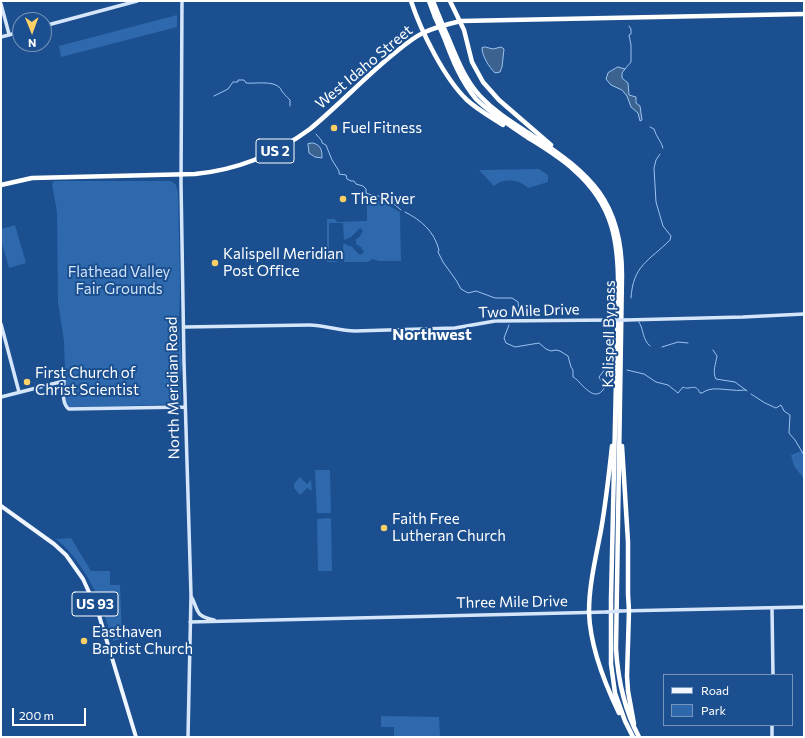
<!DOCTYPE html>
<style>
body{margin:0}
#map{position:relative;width:805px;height:738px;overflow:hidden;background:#1b4f8f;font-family:Commissioner,sans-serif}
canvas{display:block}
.frame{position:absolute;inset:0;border:2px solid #fff;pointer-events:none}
.legend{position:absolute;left:663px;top:674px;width:130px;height:52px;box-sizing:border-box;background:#1b4f8f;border:1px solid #7695bc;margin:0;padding:5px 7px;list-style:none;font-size:12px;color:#fff}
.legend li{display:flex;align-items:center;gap:8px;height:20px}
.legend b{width:20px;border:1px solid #7695bc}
.north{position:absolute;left:12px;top:12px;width:40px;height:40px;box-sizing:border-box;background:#1b4f8f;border:1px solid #7695bc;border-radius:50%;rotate:179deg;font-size:11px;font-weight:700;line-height:16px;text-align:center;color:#fff}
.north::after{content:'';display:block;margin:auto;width:14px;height:18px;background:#ffd166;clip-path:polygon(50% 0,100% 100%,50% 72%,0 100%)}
.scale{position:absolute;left:12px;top:708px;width:74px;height:18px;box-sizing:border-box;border:2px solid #fff;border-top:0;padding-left:5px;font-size:12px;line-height:14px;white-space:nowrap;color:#fff;-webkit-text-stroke:3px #1b4f8f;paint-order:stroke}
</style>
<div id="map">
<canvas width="805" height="738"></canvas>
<div class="frame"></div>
<ul class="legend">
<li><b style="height:5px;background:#f0f6ff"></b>Road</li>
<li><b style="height:11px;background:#2e69ad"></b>Park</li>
</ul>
<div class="north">N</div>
<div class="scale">200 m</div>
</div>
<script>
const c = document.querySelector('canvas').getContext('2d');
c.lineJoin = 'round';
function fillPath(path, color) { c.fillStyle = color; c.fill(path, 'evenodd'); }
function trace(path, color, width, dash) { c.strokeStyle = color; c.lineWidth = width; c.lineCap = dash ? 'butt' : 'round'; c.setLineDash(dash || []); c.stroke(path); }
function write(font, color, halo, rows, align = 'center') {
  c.font = font + ' Commissioner,sans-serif'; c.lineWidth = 4; c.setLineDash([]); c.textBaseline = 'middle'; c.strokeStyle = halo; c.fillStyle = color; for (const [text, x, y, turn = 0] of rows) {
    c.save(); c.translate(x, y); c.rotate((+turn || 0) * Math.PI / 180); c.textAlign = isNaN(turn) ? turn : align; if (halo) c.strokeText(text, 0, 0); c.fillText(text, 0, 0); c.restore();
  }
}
const green = new Path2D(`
 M177,15V27L61,57L59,46Z
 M539,169L548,175V182L528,188C519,179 503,178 494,186L479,170Z
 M54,181H171L176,185L178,193L180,286L179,321L182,364L180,377L181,400L178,404L71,408L68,407L66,405L64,341L58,302L57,212L52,184Z
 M367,198L383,202L400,212L401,261H379L372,259L368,262H344L343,245L344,243L349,246H351L360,255L364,252L361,247L356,244V239L361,236L360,235L363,231L360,228L351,237L344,240L343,223H329V260L338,261L337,262H327V219H335L337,222L367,221Z
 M15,225L26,263L9,268L1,240V229Z
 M804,450V479L794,466L791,455Z
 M315,470H330L331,513H317Z
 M300,477L307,484L311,480L312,491L307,488L300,495L294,488V484Z
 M328,518L331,519L332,571H318L317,519Z
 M71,538L91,571H110V585H120L122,639L113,641C108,628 105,615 100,602C90,579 76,555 56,539Z
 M381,716L439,717L440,737H394V727H381Z`);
const water = new Path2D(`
 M485,47L493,49L501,47L504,49L502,67L500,72L495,73C489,67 482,56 482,48Z
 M618,67L625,69L622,73V78L628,83L629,95L636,97V103L640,106L642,120L640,121L638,113L631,107L627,96L622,90L611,85L606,79L608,73Z
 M313,143C321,145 322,150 322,158L315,157L309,153L308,144Z`);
const stream = new Path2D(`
 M625,69L631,62V45L629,35L631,34V29L629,26
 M214,96L228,89L233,82H238V80H244L246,83C255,84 273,80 280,88C281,88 281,90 281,90C284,94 287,97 290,100V106
 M650,127L654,129C656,137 662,142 663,148
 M316,134L322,141V143L326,145L332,160L339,171V174L346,175L347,179L351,181H354L356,184L363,186L366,189V193C370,195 374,195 378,196C387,198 395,205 401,210
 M405,212C421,220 434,231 439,250L438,252L443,262L456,280L461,289L468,293L476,291L495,298H512L518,302L519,309
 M631,298C633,265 649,261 670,240L671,236L663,226L656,202L654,168L656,160L660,154
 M639,322C644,330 642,339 650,346
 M509,325L504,338L506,343L515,347L539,343L546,349L551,351L556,350L560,351L568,356L571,367L573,370V377C580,380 592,402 602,391C604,390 604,387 604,385C603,382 600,380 599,377L605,369L611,370
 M662,347L678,342L688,343
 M713,350L717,356C716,363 712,372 716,379L735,382L747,391
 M627,370L644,374L656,382L668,385L678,393L683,387C690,391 695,382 700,393H702C711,386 723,390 733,390C738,391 742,390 746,390
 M751,394L765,403L776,408L781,405L784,411L790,415L789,433L795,440L804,455`);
const secondary = new Path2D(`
 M182,1L181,183L184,362L191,595L188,737
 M1,4L9,34
 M44,26L137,1
 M1,37L20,32
 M626,320L743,317L804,314
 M1,324L19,392
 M184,327L309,325C325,325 339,331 355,331L455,328L495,321L612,320
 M1,397L64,381C64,389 61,404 69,409L185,407
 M191,596C199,610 194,616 214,620
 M772,608L773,675
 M620,611L804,607
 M190,622L607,612
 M772,737V725`);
const primary = new Path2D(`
 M1,506L54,544L66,555L83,579L98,612L136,737`);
const highway = new Path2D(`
 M411,1C421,31 444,78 467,100C478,110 491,117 503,125
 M429,1L435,17
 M433,1L439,16
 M450,1L464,30L472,62L483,82L499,100L551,145
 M447,35C456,56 464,79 480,96C496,113 515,124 533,136C591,174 622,202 622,275L616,649C618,681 624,709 639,737
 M444,37C452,59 461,81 476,99C491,114 510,125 527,137C543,147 560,157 574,170C614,205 619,243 618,294L611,598V664L615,693L625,721L633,737
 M1,185L32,178L195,174C237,170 276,154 310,129C338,106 363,79 391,56C401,48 412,38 423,33C435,27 448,24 461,21L804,14
 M612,446C609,474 606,502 601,530C596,557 589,584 589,612C590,647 604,682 619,713
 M622,446L628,542V594L629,611L627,676L628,691L634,724`);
const secondaryBridge = new Path2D(`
 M612,320H626
 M607,612L620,611`);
const highwayBridge = new Path2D(`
 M439,16L447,35
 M435,17L444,37`);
const markers = [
 [334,128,4,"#ffd166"],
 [343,199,4,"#ffd166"],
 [215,263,4,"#ffd166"],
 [27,382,4,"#ffd166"],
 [384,528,4,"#ffd166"],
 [84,641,4,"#ffd166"]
];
const shields = [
 [275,151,38],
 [95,604,46]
];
const shieldNames = [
 ["US 2",275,151],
 ["US 93",95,604]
];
const streetNames = [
 ["West Idaho Street",364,67,-40],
 ["Two Mile Drive",529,311,-2],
 ["Kalispell Bypass",609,334,-89],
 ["North Meridian Road",173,388,-91],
 ["Three Mile Drive",512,602,-1]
];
const poiNames = [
 ["Fuel Fitness",342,128],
 ["The River",351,199],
 ["Kalispell Meridian",223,254],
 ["Post Office",223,271],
 ["First Church of",35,373],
 ["Christ Scientist",35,390],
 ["Faith Free",392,519],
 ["Lutheran Church",392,536],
 ["Easthaven",92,632],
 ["Baptist Church",92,649]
];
const parkNames = [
 ["Flathead Valley",119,272],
 ["Fair Grounds",119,289]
];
const neighbourhoodNames = [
 ["Northwest",432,335]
];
fillPath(green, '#2e69ad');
fillPath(water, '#3c6290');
trace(water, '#9cc4f0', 1);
trace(stream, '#9cc4f0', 1);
trace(secondary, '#d6e6fa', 3.5);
trace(primary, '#f0f6ff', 4);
trace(highway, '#fff', 4.5);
trace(secondaryBridge, '#d6e6fa', 3.5);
trace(highwayBridge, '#fff', 4.5);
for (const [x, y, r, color] of markers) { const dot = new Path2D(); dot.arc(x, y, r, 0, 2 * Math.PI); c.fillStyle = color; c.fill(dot); trace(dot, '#1b4f8f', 1.5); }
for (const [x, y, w] of shields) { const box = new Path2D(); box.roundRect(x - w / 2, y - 12, w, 24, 3); c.fillStyle = '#1b4f8f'; c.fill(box); trace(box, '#fff', 1); }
write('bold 14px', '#fff', null, shieldNames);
write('15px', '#fff', '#1b4f8f', streetNames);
write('15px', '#fff', '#1b4f8f', poiNames, 'left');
write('15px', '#cfe3fa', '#1b4f8f', parkNames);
write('bold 16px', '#fff', '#1b4f8f', neighbourhoodNames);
</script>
